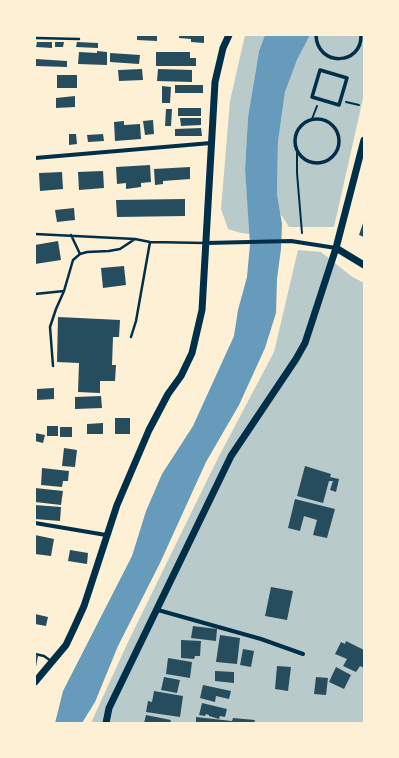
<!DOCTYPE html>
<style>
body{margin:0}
#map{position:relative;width:399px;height:758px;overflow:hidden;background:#fdf0d5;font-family:"Alegreya Sans",sans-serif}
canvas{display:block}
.frame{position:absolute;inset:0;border:36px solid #fdf0d5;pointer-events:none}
</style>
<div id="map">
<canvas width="399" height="758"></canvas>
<div class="frame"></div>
</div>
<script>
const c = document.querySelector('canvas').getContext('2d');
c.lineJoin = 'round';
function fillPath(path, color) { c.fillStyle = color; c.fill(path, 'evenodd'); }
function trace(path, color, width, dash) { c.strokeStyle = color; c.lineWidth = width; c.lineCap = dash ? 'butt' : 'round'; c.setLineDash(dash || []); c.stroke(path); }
const green = new Path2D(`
 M245,35H265L259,51L248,117L245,169L250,234L241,233L228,229L221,209L230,101Z
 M310,35H364V94L334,227H289L280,213L277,194L278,142L285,92L297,60Z
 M298,250L321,252L351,276L364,283V723H91L128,642L218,458L274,352Z`);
const water = new Path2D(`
 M265,35H310L297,60L285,92L278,142L277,194L282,224L281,249L277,279L276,313L265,348L239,405L206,462L160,563L118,646L95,702L82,723H55L63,691L132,556L146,511L162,474L193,426L234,336L238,310L247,277L250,244L245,169L248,117L259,51Z`);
const building = new Path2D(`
 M137,35H157V41L137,40Z
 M179,35H204V43L191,42V39L179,38Z
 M37,42H52V48L36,47Z
 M55,42H64L63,47H55Z
 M77,42L98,43V48L76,47Z
 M97,51L107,52V65L78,64L79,52L97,53Z
 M156,52H190V58H196V66H156Z
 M110,53L140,55L139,64L110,62Z
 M36,59L67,61V67L36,66Z
 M142,69L143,80L119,81L118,70Z
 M158,69L192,70V82L157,81Z
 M57,75H77V88H57Z
 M175,85H203V93H175Z
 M162,86L171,87L170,103H162Z
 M75,96V107L56,108V98Z
 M178,108H201V116H178Z
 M166,109H172L171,126H165Z
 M180,118H201V125L181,126Z
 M153,120L154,134L145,135L143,121Z
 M124,121V125L140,124L141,139L115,141L114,122Z
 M201,128L202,136H175V129Z
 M69,134H76L77,144L69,145Z
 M103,134L104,141L88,142L87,135Z
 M150,165L151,182L141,183V187L126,189V183L117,184L116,167Z
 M190,167V179L163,181V184L155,185L154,169Z
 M103,171L104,188L79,190L78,172Z
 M62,172L63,189L40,191L39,173Z
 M185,199V216L117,217L116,200Z
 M74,208L75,220L57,222L55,210Z
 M364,220V237L359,235Z
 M58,241L61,260L35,264V245Z
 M124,266L126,285L103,288L101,268Z
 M58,317L120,320L119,337H113L112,365H116L115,381H100V393L78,392L79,363L57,362Z
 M54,388V399L37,400V389Z
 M101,396L102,408L75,409V397Z
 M115,418H130V434H115Z
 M103,423V434H87V424Z
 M47,426H58V436H47Z
 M60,427H72V437H60Z
 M35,433L45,435L43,443L35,441Z
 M64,448L77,450L75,467L62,466Z
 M305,466L331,474L330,477L339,479L336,492L330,490L333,481H329L323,503L297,496Z
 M42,468L69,471L68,481H63L62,487L41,485Z
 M35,488L63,491L61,505L35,502Z
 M295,499L335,509L327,538L313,535L317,520L304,516L300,531L288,528Z
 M35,505L61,507L60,521L35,519Z
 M35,535L54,539L51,556L35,554Z
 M70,550L88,553L87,564L68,561Z
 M271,587L293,591L287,620L265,616Z
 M35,614L48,617L46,626L35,624Z
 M193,626L217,629L216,641L191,638Z
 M220,635L240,638L237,664L216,662Z
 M181,640L201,641L200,656H195L194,659L181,658Z
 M346,641L364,650V668L360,666L356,672L343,666L347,659L335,654L341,642L345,644Z
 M243,649L254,651L251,667L240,665Z
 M35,656H38L36,667H35Z
 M168,658L192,662L190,678L166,674Z
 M277,666L291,667L288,691L275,689Z
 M336,667L351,675L344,689L329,682Z
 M215,671L234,672V683L215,681Z
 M164,677L180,680L177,693L161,690Z
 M316,677L328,678L326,695L314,694Z
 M203,685L231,691L229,699L216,696L215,702L200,698Z
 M154,691L183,696L180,717L146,712L148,701L152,702Z
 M202,703L227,709L225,717L220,716L219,719L209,716V715L206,714L205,716L199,715Z
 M146,715L171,720L170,723H144Z
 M196,717L232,721L233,718L255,720L254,723H196Z`);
const path = new Path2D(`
 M346,102L359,105
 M312,119L317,106
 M297,152V173L302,233`);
const service = new Path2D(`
 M35,38L79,39
 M35,234L135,239L150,242L205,243
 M71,235L80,254
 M35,294L64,291
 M131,337L136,321L150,242
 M53,366L50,327L56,309L64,291L73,260L80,254L87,252L109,251L120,249L135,239
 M35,654L44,656L51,661`);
const pedestrian = new Path2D(`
 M316,35C317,67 362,66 361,35
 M320,70L347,78L339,105L312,97Z
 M295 141a22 22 0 1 1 44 0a22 22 0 1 1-44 0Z`);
const minor = new Path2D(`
 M35,158L211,143
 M206,243L291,241L336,248
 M35,523L106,535
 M158,610L261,639L303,654`);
const tertiary = new Path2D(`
 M336,248L364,265
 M35,682L66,645L74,628L84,606L117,505L149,430L168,394L181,376L192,353L202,310L215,82L223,48L229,35
 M106,723L109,708L231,456L296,359L305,343L336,248L364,140`);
fillPath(green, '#b9caca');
fillPath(water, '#669bbc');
fillPath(building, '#264d5e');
trace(path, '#003049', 2);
trace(service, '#003049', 2.5);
trace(pedestrian, '#003049', 3.5);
trace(minor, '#003049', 4);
trace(tertiary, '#003049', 7);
</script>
